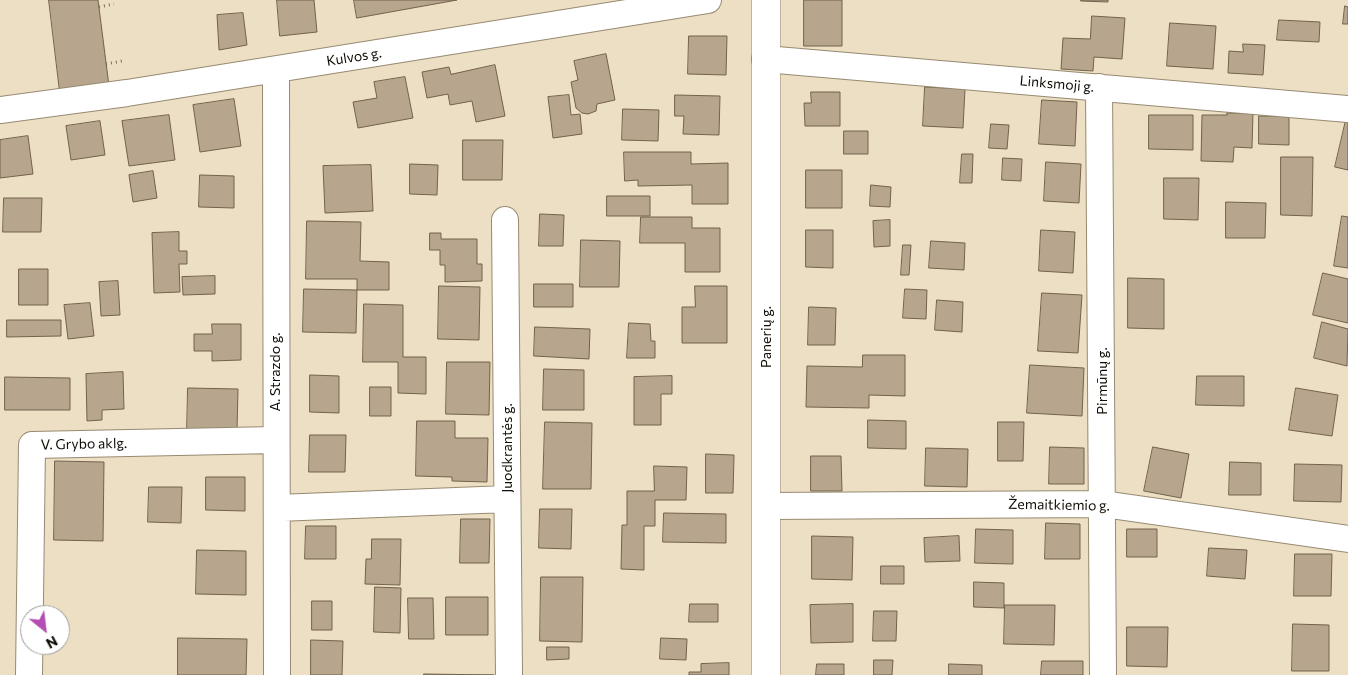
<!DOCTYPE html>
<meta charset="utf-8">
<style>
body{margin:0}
#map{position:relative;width:1348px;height:675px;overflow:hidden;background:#eddfc4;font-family:Commissioner,sans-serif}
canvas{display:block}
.north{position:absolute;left:20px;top:605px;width:50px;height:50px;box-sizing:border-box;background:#fff;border:1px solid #9f9e9b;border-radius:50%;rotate:151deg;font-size:14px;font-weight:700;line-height:20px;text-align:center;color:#100c04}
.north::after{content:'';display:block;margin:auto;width:18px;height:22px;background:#b44eb3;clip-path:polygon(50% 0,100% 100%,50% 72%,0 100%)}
</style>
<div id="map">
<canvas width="1348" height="675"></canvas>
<div class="north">N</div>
</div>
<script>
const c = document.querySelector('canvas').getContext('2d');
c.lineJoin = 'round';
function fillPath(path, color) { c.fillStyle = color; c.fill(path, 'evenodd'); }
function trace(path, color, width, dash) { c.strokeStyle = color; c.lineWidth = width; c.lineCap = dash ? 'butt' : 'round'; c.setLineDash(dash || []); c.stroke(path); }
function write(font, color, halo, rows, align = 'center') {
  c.font = font + ' Commissioner,sans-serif'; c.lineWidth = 4.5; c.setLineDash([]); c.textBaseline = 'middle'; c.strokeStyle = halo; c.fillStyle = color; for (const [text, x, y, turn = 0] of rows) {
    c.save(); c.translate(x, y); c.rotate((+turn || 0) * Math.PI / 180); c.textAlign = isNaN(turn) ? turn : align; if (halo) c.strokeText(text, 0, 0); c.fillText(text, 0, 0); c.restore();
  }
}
const building = new Path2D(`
 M49,0H98L109,86L60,92Z
 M277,0H314L317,32L280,36Z
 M354,0H457L357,18Z
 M804,0H842V46H804Z
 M1081,0H1108V2L1081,1Z
 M1345,6L1348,7V24H1343Z
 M243,13L247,45L219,50L217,15Z
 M1092,16L1125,18L1122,59L1094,57L1093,71L1061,69L1063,38L1090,39Z
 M1279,20L1320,22L1319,42L1277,40Z
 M1170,23L1216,26L1213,69L1167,66Z
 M689,36H727L726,75L688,74Z
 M1243,44L1265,45L1263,75L1228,73L1229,51L1243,52Z
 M606,54L615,100L597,104L596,111L588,114L582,113L576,108L571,82L578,80L574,61Z
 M495,65L505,116L476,122L472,101L450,105L448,94L427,98L422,72L449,67L451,74Z
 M405,77L413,118L358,128L353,102L377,98L374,82Z
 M925,87L965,89L963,128L923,126Z
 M811,92H840V126H805L804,103H811Z
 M569,95L571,115L580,114L582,134L553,138L548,97Z
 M675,95L720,96L719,135L683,134L684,116H675Z
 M234,99L241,146L200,152L193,105Z
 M1042,100L1077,102L1075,146L1039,144Z
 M623,109L659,110L658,141L622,140Z
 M1227,113H1253L1252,148L1234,147L1233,162L1201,161L1202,115H1227Z
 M169,115L175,160L129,166L122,121Z
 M1149,115H1193V150L1149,149Z
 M1259,116H1289V145L1259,144Z
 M1346,120L1348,121V170L1335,167Z
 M100,121L105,155L71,160L66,126Z
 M991,124L1009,125L1007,149L989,148Z
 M844,131H868V154H844Z
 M28,136L33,174L0,178V140Z
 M463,140H503L502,180H463Z
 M624,152H691V164L728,163V204H692V185L638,186V180L625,181Z
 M962,154H973L972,183H960Z
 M1281,157H1313L1312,216L1281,215Z
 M1003,158L1022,159L1021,181L1002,180Z
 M1046,162L1081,164L1079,203L1044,201Z
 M410,164L438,165L437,195L410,194Z
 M371,165L373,211L325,213L323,166Z
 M806,170H842V208H806Z
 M153,171L157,198L133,202L129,175Z
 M200,175L234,176V208L199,207Z
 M1164,178H1199L1198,220L1164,219Z
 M871,185L891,187L890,207L870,206Z
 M607,196H650V216H607Z
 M4,198H42L41,232H3Z
 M1226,202L1266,203L1265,238H1226Z
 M540,214L564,215L563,246H539Z
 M1342,216L1348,217V268L1334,266Z
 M641,217H692V228H720V272H685V243H640Z
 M890,220V246L874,247L873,221Z
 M307,221L361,222L360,261L389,262V290H357V279H306Z
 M806,230H833V268L806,267Z
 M1041,230L1075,232L1073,273L1039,271Z
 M179,232V251H187V264H179L180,292L154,293L152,233Z
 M430,233H441V239H477V264H482V281L445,282V265H440V250H430Z
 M581,240L620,241L619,287H580Z
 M931,241L965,243L964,270L929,268Z
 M903,245H911L909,275H901Z
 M19,269H48V305H19Z
 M1323,273L1348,279V323L1313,315Z
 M215,276V294L183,295L182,277Z
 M1128,278L1164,279V329L1128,328Z
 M118,281L120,315L101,316L99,282Z
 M534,284H573V307H534Z
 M439,286L480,287L479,340L438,339Z
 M695,286H727V343H682V307H695Z
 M304,289L357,290L356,333L303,332Z
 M905,289L927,290L926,319L903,318Z
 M1042,293L1082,295L1078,353L1038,351Z
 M937,300L963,302L962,332L935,330Z
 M90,303L94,336L68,339L64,305Z
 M364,304L403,305V357H426V394L398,393V362H363Z
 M809,307L836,308L835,345H808Z
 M7,320H61V336L7,337Z
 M1322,322L1348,329L1347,366L1314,358Z
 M629,323L650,324L651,341H655V358H627Z
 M212,324H241V360L212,361V351H194V334H212Z
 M535,327L590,329L589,359L534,356Z
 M863,355H905V396L869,395V408L806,407L807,366L862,367Z
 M447,362H490L489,415L446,414Z
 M1030,365L1084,368L1082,416L1027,413Z
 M544,369L584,370V410H543Z
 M123,372L124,409L102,410V420L87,421L86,374Z
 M310,375L339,376V413L310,412Z
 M672,376V394H661V425H634V377Z
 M1197,376H1244V406L1196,405Z
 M5,377L70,378V410H5Z
 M370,387H391V416H370Z
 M188,388L238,389L237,431L187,430Z
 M1296,388L1338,395L1332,436L1289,430Z
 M868,420L906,421V449L868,448Z
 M417,421H455V438H488L487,482L452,481V477L416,476Z
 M545,422L592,423L591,489H543Z
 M998,422H1024L1023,461H998Z
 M310,435H346L345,472H309Z
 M1050,447L1084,448V484H1049Z
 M1153,447L1189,454L1181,498L1144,491Z
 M926,448L968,449L967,487L925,486Z
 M706,454L734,455L733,493H706Z
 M811,456H841L842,491H811Z
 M55,461L104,462L103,541L54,540Z
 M1230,462L1261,463V495H1229Z
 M1295,464L1342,465L1341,502L1294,501Z
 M654,466L687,467L686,500H655V526H644V570L621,569L622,525H627V491H654Z
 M206,477H245V511L206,510Z
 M149,487H182L181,523L148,522Z
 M540,509H572L571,549L539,548Z
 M664,513L726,514V543L663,542Z
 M461,519H490L489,563H460Z
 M1046,523L1080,524V559H1045Z
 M306,526H336V559H305Z
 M976,529L1013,530V564L975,563Z
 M1127,529H1157V557H1127Z
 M812,536L853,537L852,580L812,579Z
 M959,536L960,561L925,562L924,538Z
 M372,539H401L400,585L365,584L366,559H371Z
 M1209,548L1247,550L1245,579L1207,576Z
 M197,550L246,551V595L196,594Z
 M1295,554H1332L1331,596H1294Z
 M881,566H904V584H881Z
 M541,577H583L582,642L540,641Z
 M974,582L1004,583V608L974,607Z
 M375,587L401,588L400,633L374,632Z
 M446,597H488V635H446Z
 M408,598H433L434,639H409Z
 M312,601H332V630H312Z
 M690,604H718V622H689Z
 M853,604V642L811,643L810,605Z
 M1005,605H1055L1054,645L1004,644Z
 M874,611H897L896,641H873Z
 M1293,624L1329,625V671H1292Z
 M1127,627H1168L1167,667L1127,666Z
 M178,638L247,639L246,675H178Z
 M661,638L687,639L686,660L660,659Z
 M311,640L343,641L342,675H311Z
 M547,647H569V659L547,660Z
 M874,660H893L892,675H874Z
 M1042,661H1083V675H1041Z
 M729,663V675H689V672H701V664Z
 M817,664H844V675H816Z
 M949,664L982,665V675H949Z
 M424,674L494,675H424Z`);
const path = new Path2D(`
 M99,7L114,4
 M106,64L122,61`);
const street = new Path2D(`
 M765,59L1348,109
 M276,70L277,675
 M1099,87L1103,675
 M0,110L127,93L708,0
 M505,220L509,675
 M767,506L1103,504L1348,539
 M277,508L507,499
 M29,675L32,445L275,440`);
const secondary = new Path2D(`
 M766,0V675`);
const streetNames = [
 ["Kulvos g.",354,57,-9],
 ["Linksmoji g.",1057,84,5],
 ["Panerių g.",766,337,-90],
 ["A. Strazdo g.",275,372,-90],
 ["Pirmūnų g.",1102,381,-90],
 ["V. Grybo aklg.",84,444,-1],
 ["Juodkrantės g.",507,448,-90],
 ["Žemaitkiemio g.",1059,505,1]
];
fillPath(building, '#b7a58d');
trace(building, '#72624c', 1);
trace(street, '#978a71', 28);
trace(secondary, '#978a71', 29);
trace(path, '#776f5e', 3, [1, 4]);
trace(street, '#fff', 26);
trace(secondary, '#fff', 28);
write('14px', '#100c04', '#fff', streetNames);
</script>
